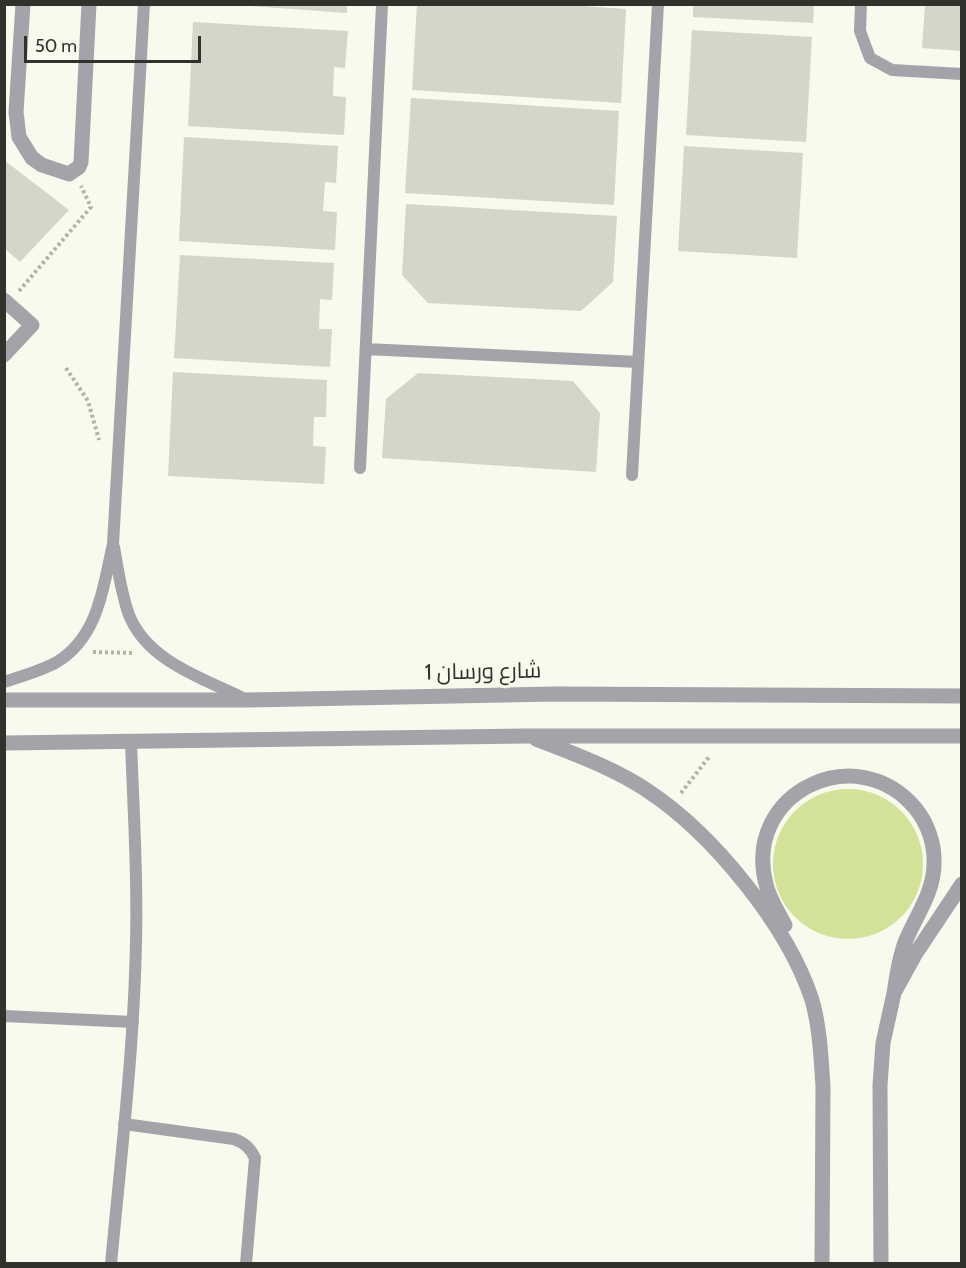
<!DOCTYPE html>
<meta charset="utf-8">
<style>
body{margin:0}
#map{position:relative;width:966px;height:1268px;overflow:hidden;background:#f7faec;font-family:Cabin,sans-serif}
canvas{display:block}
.frame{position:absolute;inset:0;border:6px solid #30322c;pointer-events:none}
.scale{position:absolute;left:24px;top:36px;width:177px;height:27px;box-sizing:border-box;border:3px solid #30322c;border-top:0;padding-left:8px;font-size:18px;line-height:21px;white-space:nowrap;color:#30322c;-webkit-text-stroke:4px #f7faec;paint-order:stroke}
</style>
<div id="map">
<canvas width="966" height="1268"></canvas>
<div class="frame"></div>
<div class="scale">50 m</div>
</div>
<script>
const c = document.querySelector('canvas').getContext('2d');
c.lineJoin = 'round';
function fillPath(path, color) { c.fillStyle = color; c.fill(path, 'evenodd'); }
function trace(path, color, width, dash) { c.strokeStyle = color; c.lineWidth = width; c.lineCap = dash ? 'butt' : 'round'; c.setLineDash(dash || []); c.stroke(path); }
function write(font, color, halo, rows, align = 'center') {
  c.font = font + ' Cabin,Cairo,sans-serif'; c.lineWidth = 6; c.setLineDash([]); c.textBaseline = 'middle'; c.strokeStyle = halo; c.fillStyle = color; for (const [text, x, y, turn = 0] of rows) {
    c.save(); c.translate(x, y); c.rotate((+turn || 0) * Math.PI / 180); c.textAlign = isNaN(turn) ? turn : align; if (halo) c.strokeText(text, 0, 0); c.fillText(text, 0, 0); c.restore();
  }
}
const green = new Path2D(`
 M773 864a75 75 0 1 1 150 0a75 75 0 1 1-150 0Z`);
const building = new Path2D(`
 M251,4H347V13L250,6Z
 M417,4H553L626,9L621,103L412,90Z
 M693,4H814L813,23L693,17Z
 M925,4H962V51L922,48Z
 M193,22L348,31L345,68L334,67L333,96L346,97L344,135L188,126Z
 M692,30L812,37L806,142L686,135Z
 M411,98L619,111L614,205L405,193Z
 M184,137L338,146L336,183L325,182L323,211L337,212L335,250L179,241Z
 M684,146L803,153L797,258L678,251Z
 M4,160L69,210L20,262L4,248Z
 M406,204L617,216L613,282L581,311L428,303L402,275Z
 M180,255L334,263L332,300L320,299L319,329H332L330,367L174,358Z
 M173,372L327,380L326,417H314L313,446L326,447L324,484L168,476Z
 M418,373L573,381L600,413L596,472L382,458L386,399Z`);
const path = new Path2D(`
 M19,291L91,207L81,186
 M66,368L88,401L99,440
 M93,652L133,653
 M681,793L709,757`);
const service = new Path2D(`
 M861,4L860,31L870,58L892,70L962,74
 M366,349L638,362
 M360,468L382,4
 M632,475L658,4
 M114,547C118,569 121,593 129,615C148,662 203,678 245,699
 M4,682C22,676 41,671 57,662C99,636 103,587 113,544L144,4
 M4,1016L133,1022
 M124,1124L234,1139C245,1143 250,1148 255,1158L246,1264
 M111,1264C121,1156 134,1049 136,941C138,874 133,807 131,740`);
const minor = new Path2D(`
 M23,4L16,112L19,137L32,158L42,165L69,174L79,167L81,162L89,4
 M4,300L32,325L4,355`);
const tertiary = new Path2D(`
 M4,700H249L555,694L962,696
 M536,739C574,754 614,768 648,791C713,834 788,926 812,1000C820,1028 821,1058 823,1086L822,1264
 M4,743L527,736H962
 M785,925C778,912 769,898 766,884C742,793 857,737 916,809C928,824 935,845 934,864C934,892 916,916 906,940C899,957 897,975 894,993
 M881,1264L880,1085L883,1043L894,993L916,953L962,884`);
const streetNames = [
 ["شارع ورسان 1",483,672,-1]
];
fillPath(green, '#d2e397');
fillPath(building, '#d3d6c8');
trace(path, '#b1b3a8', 4, [3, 3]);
trace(service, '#a3a3a9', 12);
trace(minor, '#a3a3a9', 15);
trace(tertiary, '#a3a3a9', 15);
write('22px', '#30322c', '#f7faec', streetNames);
</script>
